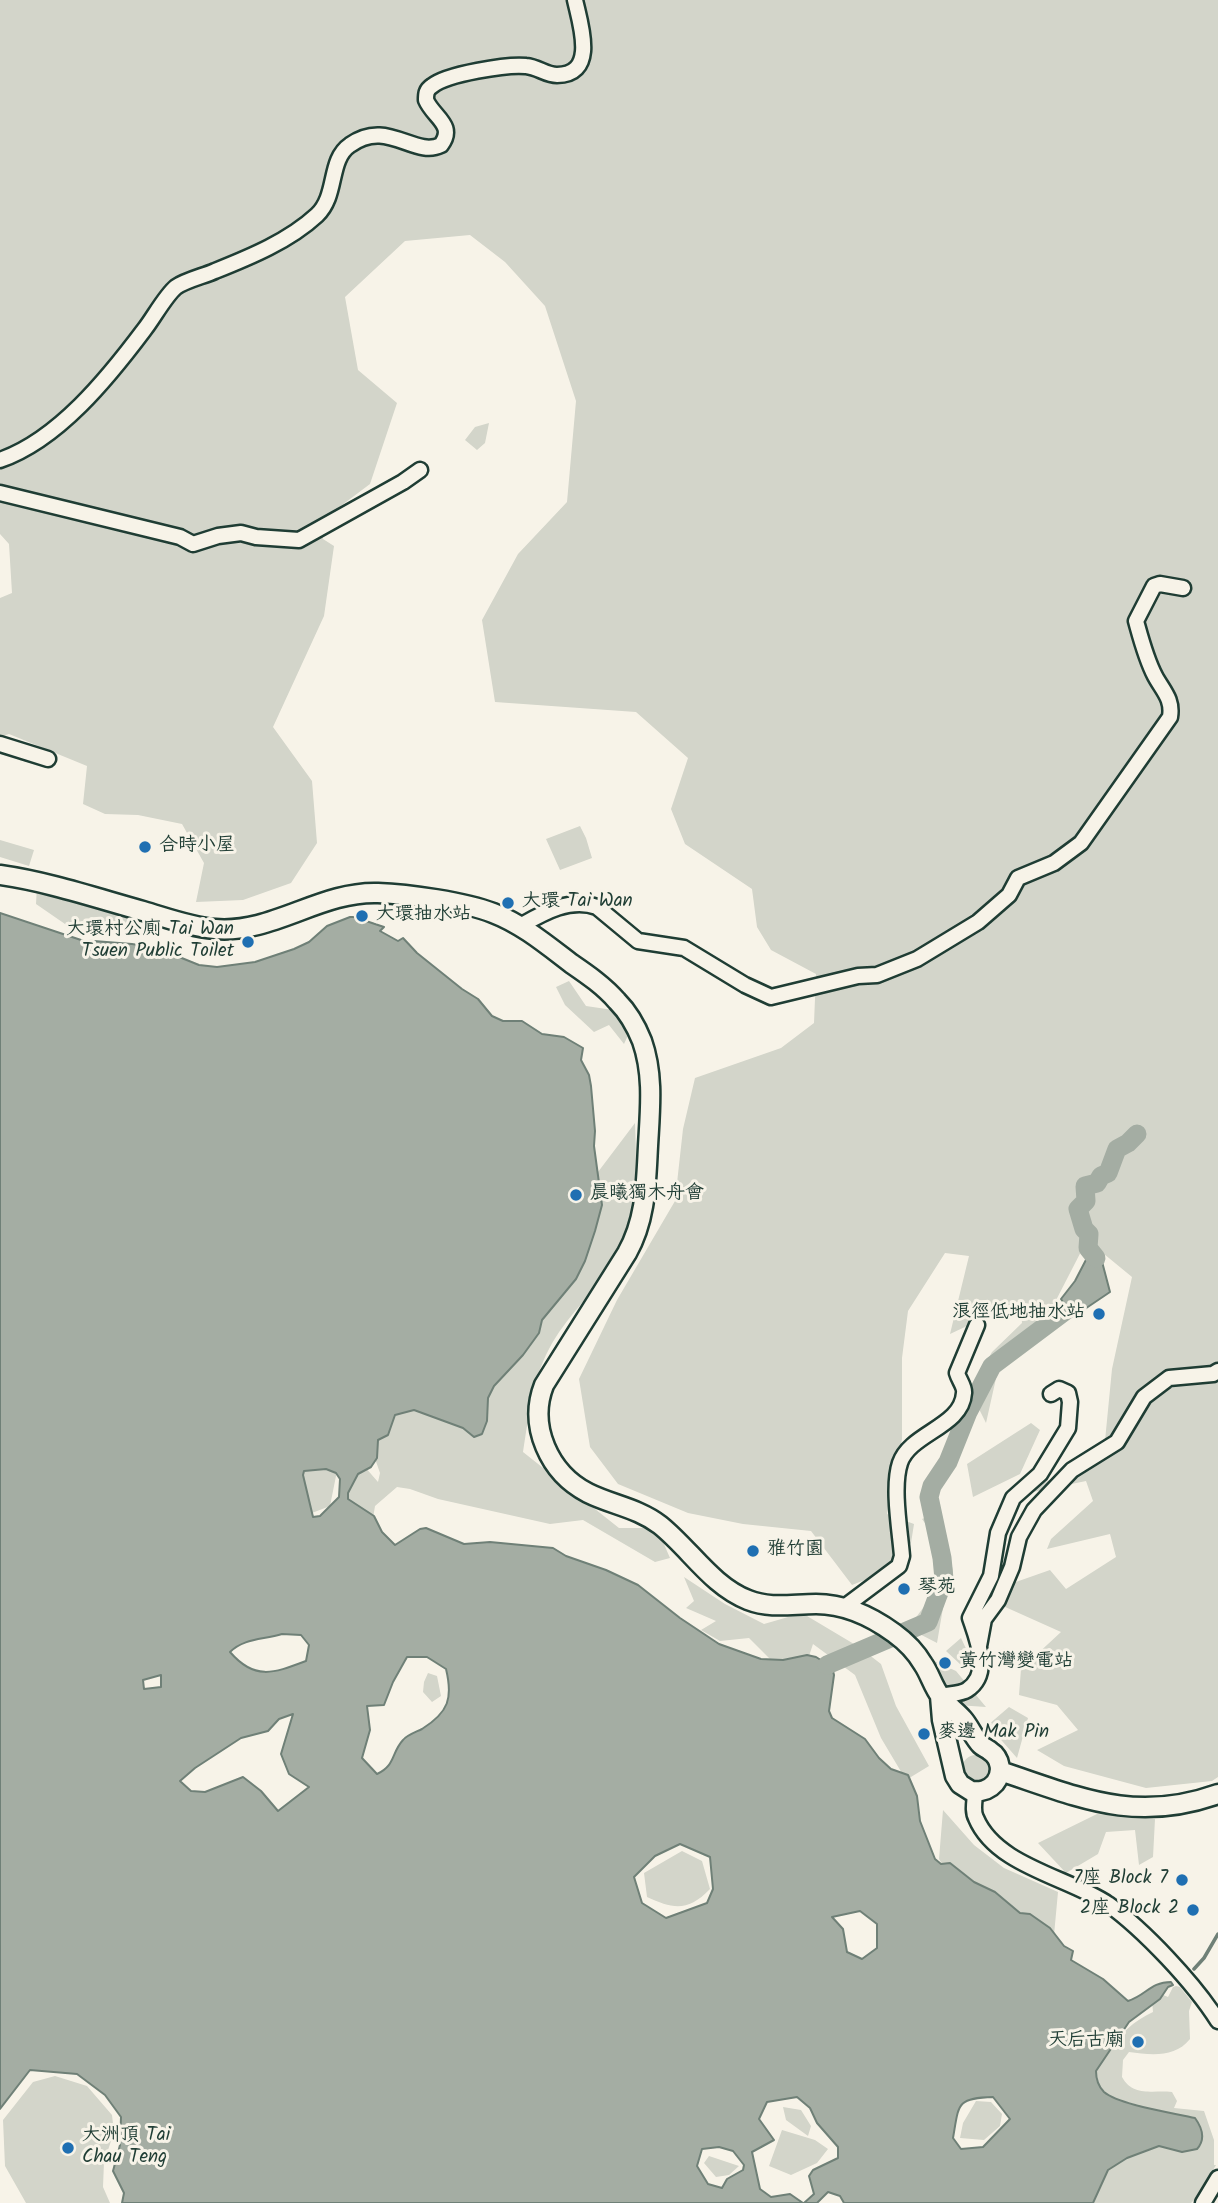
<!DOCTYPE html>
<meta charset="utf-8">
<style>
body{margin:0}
canvas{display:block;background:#f7f3e8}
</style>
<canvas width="1218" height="2203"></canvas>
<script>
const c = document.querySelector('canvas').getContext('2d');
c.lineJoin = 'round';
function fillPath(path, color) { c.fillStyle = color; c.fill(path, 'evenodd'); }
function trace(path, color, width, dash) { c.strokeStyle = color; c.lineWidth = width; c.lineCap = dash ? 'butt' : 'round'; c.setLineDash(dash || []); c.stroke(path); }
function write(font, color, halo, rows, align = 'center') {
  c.font = font + ' Kalam,"LXGW WenKai TC",sans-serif'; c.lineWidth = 6; c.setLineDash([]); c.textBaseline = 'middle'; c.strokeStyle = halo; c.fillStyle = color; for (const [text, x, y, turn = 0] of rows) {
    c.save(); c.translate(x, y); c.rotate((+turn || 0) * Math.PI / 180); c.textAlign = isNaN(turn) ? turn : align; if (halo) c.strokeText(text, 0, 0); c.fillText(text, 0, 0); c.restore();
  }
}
const green = new Path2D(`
 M0,0H1218V1777L1212,1781L1146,1788L1064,1766L1037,1750L1078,1730L1057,1705L1019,1695L1021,1669L1061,1632L1003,1606L1013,1583L1050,1570L1066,1589L1116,1557L1110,1534L1047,1549L1051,1539L1093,1501L1086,1481L1023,1494L1104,1451L1112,1369L1132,1277L1087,1240L1052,1308L999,1365L986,1423L970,1391L992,1352L1022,1323L1020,1301L950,1334L969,1256L945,1253L908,1311L902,1358V1439L887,1514L914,1524L911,1543L885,1572L852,1585L811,1531L743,1524L688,1513L618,1484L590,1447L579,1379L617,1300L675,1201L683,1129L695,1078L781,1048L814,1023L816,974L771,950L757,927L752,889L685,844L671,809L688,758L636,712L495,702L482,620L518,554L567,502L576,401L545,306L505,262L470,235L405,241L345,297L358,370L397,403L370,484L318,523L323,539L334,546L324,616L273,727L312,781L317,843L291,883L243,900L196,902L204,863L182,824L138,815L105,814L83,804L87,766L9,734L0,737V598L12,593L9,544L0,534Z
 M489,423L485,443L477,450L465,440L475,427Z
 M580,826L586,838L592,858L560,870L546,839Z
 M0,840L34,850L29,866L0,857Z
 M37,886L55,890L84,904L98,908L121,910L145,920L124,930L97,929L65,924L36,904Z
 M569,981L586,1006L613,1010L630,1031L624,1044L609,1025L594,1032L565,1005L556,987Z
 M635,1123C637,1172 638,1219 612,1263C594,1293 565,1318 549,1349C532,1381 529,1416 523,1452L619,1528H657L670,1558L655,1562L583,1520L550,1524L438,1499L410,1489L397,1487L375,1506L370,1537L341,1513L339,1467L351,1451L378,1482L380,1473L371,1447L389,1406L596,1165L598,1172Z
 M1031,1423L1040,1430L1020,1474L973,1497L967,1464Z
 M310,1466L337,1471L330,1506L312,1513L293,1480Z
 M940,1511L953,1571L944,1602L937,1643L908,1628L941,1584L933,1534L922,1519Z
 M684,1577L725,1604L764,1624L802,1613L859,1647L881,1664L896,1706L929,1766L906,1780L881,1738L855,1675L813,1644L809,1656L779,1668L749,1638L720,1641L701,1630L716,1621L686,1608L694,1601Z
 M961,1638L970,1657L961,1665L946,1651Z
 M932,1660L956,1671L986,1707L957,1705Z
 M428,1673L437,1676L441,1696L432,1702L423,1692L424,1682Z
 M1009,1707L1028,1718L1017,1758L988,1725Z
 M962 1769a14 14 0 1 1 28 0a14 14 0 1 1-28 0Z
 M943,1810L974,1845L1004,1868L1058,1892L1054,1935L976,1916L939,1859Z
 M1097,1814L1155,1819L1153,1857L1139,1865L1135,1830L1106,1832L1098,1854L1066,1873L1038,1843Z
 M682,1851L702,1861L710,1889C688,1912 673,1909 647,1897L644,1873Z
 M1176,1986L1180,1987L1192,2002L1189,2011L1190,2039C1175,2058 1151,2055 1129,2052L1123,2060L1122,2077C1133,2097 1152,2090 1172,2092L1177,2101L1174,2108L1204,2111L1214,2140V2165H1216L1197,2197L1191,2203H1066L1140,2105C1124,2102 1090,2095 1096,2071C1098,2065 1104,2058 1108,2052C1119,2034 1134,2021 1153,2012L1151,1990L1168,1997L1173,1987Z
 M55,2076L87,2086L112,2115L114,2132L104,2162L103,2187L110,2203H26L5,2166L3,2120L33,2082Z
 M976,2101L991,2102L1002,2114L1000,2126L984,2140L960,2138L963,2123Z
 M783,2107L801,2110L811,2126L808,2136L786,2120Z
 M782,2130L815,2140L828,2149L817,2163L791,2175L769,2166Z
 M709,2156L739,2166L729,2175L716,2177L704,2163Z`);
const water = new Path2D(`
 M0,913L81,940L132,944L157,948L199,965L217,967L255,962L294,949L309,942L327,926L350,917H354L384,927L380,931L398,941L403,938L417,953L462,989L478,999L492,1016L503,1021H522L542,1034L564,1037L583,1048L581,1060L589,1075L591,1086L595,1131L594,1146L602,1205L595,1231L585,1261L576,1279L542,1320L539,1333L523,1355L494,1386L488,1398L487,1421L482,1434L474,1437L463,1428L414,1410L395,1415L388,1435L378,1440L377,1458L371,1467L358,1474L348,1493V1499L374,1516L382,1532L395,1545L420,1529L426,1528L464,1544L490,1542L553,1548L566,1556L606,1570L638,1585L680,1618L719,1644L761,1659L783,1660L807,1655L816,1657L832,1667L834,1675L829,1711L832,1718L865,1739L879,1758L891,1769L908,1775L917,1796L920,1821L935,1859L941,1864L950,1863L974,1882L995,1892L1020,1913L1030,1914L1050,1928L1064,1946L1073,1951L1071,1960L1103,1979L1128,2001C1147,1995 1150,1982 1171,1982L1173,1985L1168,1987L1160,1999L1129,2022L1096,2071C1096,2079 1098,2086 1104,2092C1119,2105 1174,2113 1195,2118C1203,2129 1205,2140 1197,2149L1182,2152L1159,2146L1127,2158L1108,2170L1093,2203H844L840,2196L828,2192L817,2203H804L814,2194L809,2176L813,2170L838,2158V2147L817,2123L810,2108L797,2097L767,2102L759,2119L774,2140L752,2152L760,2189L771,2197L790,2194L803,2203H122L124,2193L113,2171L120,2145L121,2117L105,2095L77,2074L30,2070L0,2109ZM326,1469L336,1473L340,1479L339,1497L320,1516L313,1517L303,1475L304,1471ZM282,1634L301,1635L309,1645L306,1661C274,1673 255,1681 230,1652C244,1638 263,1640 282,1634ZM407,1657H427L446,1669C453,1698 449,1712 422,1729C416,1732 407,1735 403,1740C391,1753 396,1765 377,1774L362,1758L370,1730L367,1706L384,1705L393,1682ZM161,1675V1687L144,1689L143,1680ZM293,1714L281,1754L289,1774L309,1787L278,1811L261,1791L243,1777L205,1792L191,1791L180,1781L195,1768L241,1738L268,1731L279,1719ZM680,1844L710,1857L713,1889L707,1903L666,1918L642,1903L634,1877L655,1856ZM860,1911L877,1924V1948L862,1959L847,1952L843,1929L832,1917ZM993,2097L1010,2119L983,2147L961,2149L953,2138C959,2104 956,2098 993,2097ZM719,2147L733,2151L744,2165L743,2170L727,2179L722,2188L708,2184L697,2166L702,2149Z
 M1089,1254H1100L1110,1292L1073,1317L1061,1299L1075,1281Z`);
const stream = new Path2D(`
 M1194,1969L1204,1958L1218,1934`);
const river = new Path2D(`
 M1096,1258L1088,1248L1089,1234L1084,1229L1078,1209L1086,1201L1085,1186L1097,1183L1101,1176L1108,1173L1117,1149L1128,1143L1137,1134
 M827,1665L928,1622L944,1579L942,1558L929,1497L932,1486L948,1462L968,1412L992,1366L1068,1309`);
const minor = new Path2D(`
 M0,460C58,440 108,378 144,330C153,319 165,296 176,287C186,280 204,276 215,271C250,257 289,241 317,215C338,195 328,160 350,145C387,118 414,158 441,145C456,125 433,117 426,100C426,94 426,90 432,86C446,74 508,64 526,66C538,67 546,75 557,75C598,75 580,23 575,0
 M0,493L180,537L193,544L218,536L241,533L256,537L299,540L403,482L420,470
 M0,744L48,759
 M520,926C543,913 570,897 597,907L638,941L684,948L745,985L771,997L858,976L877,975L917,959L978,922L1009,895L1018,878L1054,863L1081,843L1170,717C1173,699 1163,691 1155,676C1146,659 1141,639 1136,621L1154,586L1160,584L1183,588
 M843,1608L899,1566L902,1556C900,1531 892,1487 900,1463C910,1433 962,1427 964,1393C965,1387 959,1380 957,1373L977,1325
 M979,1646L984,1619L998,1600L1012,1567L1019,1537L1034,1510L1072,1470L1117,1442L1144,1397L1169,1378L1213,1374L1218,1371
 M940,1696C948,1694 961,1694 967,1690C992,1674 977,1639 970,1618L991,1576L998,1533L1013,1498L1040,1474L1068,1428L1070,1402L1068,1393L1059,1389L1051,1394
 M975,1792C975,1800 972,1811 976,1818C996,1866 1068,1877 1108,1904C1144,1930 1194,1983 1218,2021
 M1203,2203L1218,2178`);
const major = new Path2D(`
 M0,875C49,882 96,898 143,911C167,918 191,927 215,929C273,934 320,891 378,893C408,894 465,902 493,913C522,924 547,945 572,964C588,975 604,986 617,1001C628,1012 636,1026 642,1041C654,1075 650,1110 648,1146C646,1184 646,1219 627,1253L544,1385C528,1426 549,1473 588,1493C612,1505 638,1508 660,1525C690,1549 712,1586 748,1600C771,1609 792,1604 816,1604C844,1604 872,1617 894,1633C905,1641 916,1652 923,1664C930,1674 933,1687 941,1697C947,1705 956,1711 963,1719C970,1727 974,1738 981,1745C983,1747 988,1749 990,1751C1001,1758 1003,1773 995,1783C988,1791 980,1792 971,1791L960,1784L955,1776L942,1720L940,1696
 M1000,1771C1079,1797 1134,1824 1218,1794`);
const markers = [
 [145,847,7,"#1f6fb2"],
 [508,903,7,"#1f6fb2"],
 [362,916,7,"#1f6fb2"],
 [248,942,7,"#1f6fb2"],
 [576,1195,7,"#1f6fb2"],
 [1099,1314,7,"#1f6fb2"],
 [753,1551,7,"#1f6fb2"],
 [904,1589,7,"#1f6fb2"],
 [945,1663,7,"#1f6fb2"],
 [924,1734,7,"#1f6fb2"],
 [1182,1880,7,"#1f6fb2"],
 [1193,1910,7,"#1f6fb2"],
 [1138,2042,7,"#1f6fb2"],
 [68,2148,7,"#1f6fb2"]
];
const poiNames = [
 ["合時小屋",159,847],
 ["大環 Tai Wan",522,903],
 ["大環抽水站",376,916],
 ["大環村公廁 Tai Wan",234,931,"right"],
 ["Tsuen Public Toilet",234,953,"right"],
 ["晨曦獨木舟會",590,1195],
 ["浪徑低地抽水站",1085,1314,"right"],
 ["雅竹園",767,1551],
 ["琴苑",918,1589],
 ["黃竹灣變電站",959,1663],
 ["麥邊 Mak Pin",938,1734],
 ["7座 Block 7",1168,1880,"right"],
 ["2座 Block 2",1179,1910,"right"],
 ["天后古廟",1124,2042,"right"],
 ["大洲頂 Tai",82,2137],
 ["Chau Teng",82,2159]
];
fillPath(green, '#d3d5ca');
fillPath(water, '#a4ada3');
trace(water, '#6f8077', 2);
trace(stream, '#6f8077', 3.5);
trace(river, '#a4ada3', 19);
trace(minor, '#1f3d34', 19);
trace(major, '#1f3d34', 23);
trace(minor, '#f7f3e8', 14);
trace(major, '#f7f3e8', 18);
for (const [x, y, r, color] of markers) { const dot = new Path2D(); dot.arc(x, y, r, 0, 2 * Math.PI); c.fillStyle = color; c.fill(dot); trace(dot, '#f7f3e8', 2.5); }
write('19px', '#1f3d34', '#f7f3e8', poiNames, 'left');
</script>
